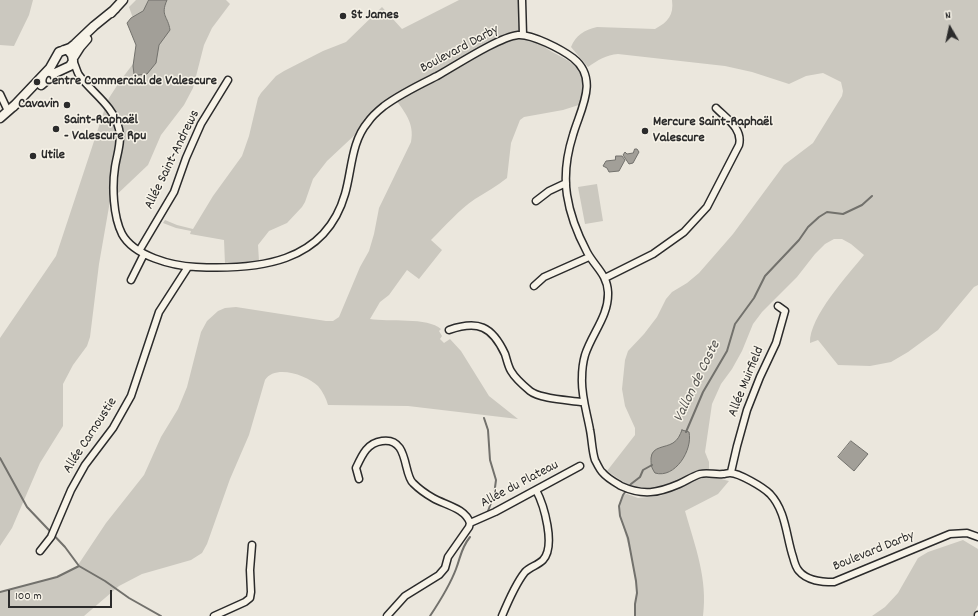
<!DOCTYPE html>
<meta charset="utf-8">
<style>
body{margin:0}
#map{position:relative;width:978px;height:616px;overflow:hidden;background:#ebe7dd;font-family:Dekko,sans-serif}
canvas{display:block}
.north{position:absolute;left:930px;top:8px;width:40px;height:40px;-webkit-text-stroke:3px #f7f3e8;paint-order:stroke;rotate:351deg;font-size:11px;font-weight:700;line-height:16px;text-align:center;color:#2b2b2b}
.north::after{content:'';display:block;margin:auto;width:14px;height:18px;background:#2b2b2b;clip-path:polygon(50% 0,100% 100%,50% 72%,0 100%)}
.scale{position:absolute;left:8px;top:590px;width:104px;height:18px;box-sizing:border-box;border:2px solid #2b2b2b;border-top:0;padding-left:5px;font-size:12px;line-height:14px;white-space:nowrap;color:#2b2b2b;-webkit-text-stroke:3px #f7f3e8;paint-order:stroke}
</style>
<div id="map">
<canvas width="978" height="616"></canvas>
<div class="north">N</div>
<div class="scale">100 m</div>
</div>
<script>
const c = document.querySelector('canvas').getContext('2d');
c.lineJoin = 'round';
function fillPath(path, color) { c.fillStyle = color; c.fill(path, 'evenodd'); }
function trace(path, color, width, dash) { c.strokeStyle = color; c.lineWidth = width; c.lineCap = dash ? 'butt' : 'round'; c.setLineDash(dash || []); c.stroke(path); }
function write(font, color, halo, rows, align = 'center') {
  c.font = font + ' Dekko,sans-serif'; c.lineWidth = 3; c.setLineDash([]); c.textBaseline = 'middle'; c.strokeStyle = halo; c.fillStyle = color; for (const [text, x, y, turn = 0] of rows) {
    c.save(); c.translate(x, y); c.rotate((+turn || 0) * Math.PI / 180); c.textAlign = isNaN(turn) ? turn : align; if (halo) c.strokeText(text, 0, 0); c.fillText(text, 0, 0); c.restore();
  }
}
const green = new Path2D(`
 M0,0H33L29,15L14,46L0,45Z
 M136,0H226L230,4L212,28L204,45L193,88L184,105L161,135L148,165L110,201L99,264L90,337L87,346L73,365L63,384V426L40,463L12,528L0,546V338L56,256L104,111L109,98L120,81L139,56L140,38L129,7Z
 M459,0H519L518,24L526,39C535,40 541,45 549,50C562,58 579,63 584,79C586,87 583,97 582,104L563,110L524,117L520,120L511,143L507,178C497,186 486,192 475,199C459,210 445,226 431,240L442,250L419,279L407,270L389,295L380,302L370,319C388,322 428,317 441,329L439,331L442,336L440,339L444,343L450,339L461,351L489,396L518,419L408,406L328,405C326,398 323,392 318,386C307,375 275,364 265,380L249,435L230,479L207,544L202,553L191,560L142,574L119,586L84,616H0V592L57,577L79,566L78,565L106,523L144,475L161,437L178,409L187,387L201,332L207,321L218,311L225,308L236,307L326,321H333L339,317L360,267L369,251L374,234L379,208L411,142C415,123 404,111 393,96L380,105L368,115L359,131L327,161L313,179L305,202L302,207L287,223L269,231L258,245L259,261L225,264L224,240L190,234L191,231L176,228L163,223L165,220L177,225L193,229L213,196L242,156L249,136L258,98L261,93L276,76L284,71L323,51L346,42L382,7L402,29Z
 M672,0H978V285L974,287L938,330L908,352L891,362L870,366L838,365L818,340L810,343C809,317 848,275 864,255L851,244L842,239H834L825,244L815,254L797,277L762,312L753,324L742,351L732,369L721,384L712,404L705,452L709,462V469C684,473 657,498 631,486C623,482 615,476 607,471L635,435V428L625,406L622,389L625,360L628,351L644,334L657,317L666,299L672,292L687,283L699,273L733,234L784,165L813,143L842,96L843,91L841,82L823,73L806,76L789,84L752,72L725,66L618,54C606,55 598,60 588,67L571,47C576,35 584,30 597,27L655,29C668,22 674,15 672,0Z
 M597,184L603,221L585,224L578,187Z
 M709,476L729,481L718,494L685,511C695,546 708,579 703,616H635V604L637,593L636,581L630,551L620,516L619,506L623,495L627,494L638,498L660,496L700,479Z
 M963,540L978,549V605L973,616H872L885,607L898,593L918,558L928,552Z`);
const water = new Path2D(`
 M149,0H167C160,16 168,16 170,30L159,45L156,63L147,74L139,75L134,74L133,66L136,45L127,23L131,18L143,11Z
 M635,149H637L639,152L633,163L629,164L623,155L625,152L627,154L633,153Z
 M616,156H622L625,160L619,171L609,172L607,168L603,166L606,161L615,160Z
 M682,430L689,432C693,450 675,479 655,473C651,467 651,465 651,458C652,446 665,448 673,443C678,440 680,435 682,430Z
 M851,441L868,454L854,471L838,457Z`);
const stream = new Path2D(`
 M484,418L488,430L490,460L496,480L494,495L488,511
 M686,432L703,392L727,351L735,324L754,298L765,276L799,240L808,227L819,217L827,212L843,214L862,205L872,196
 M0,458L27,507L65,547L79,566L105,581L129,598L161,616
 M0,592L57,577L79,566
 M430,616C440,601 450,585 456,569C461,556 461,548 470,537
 M635,616V604L637,593L636,581L628,538L620,516L619,506L623,495L631,484L640,477L643,470L652,465`);
const minor = new Path2D(`
 M522,0L523,35
 M73,61C75,64 77,72 79,75C93,94 113,105 119,129C122,142 117,154 115,167C112,186 113,216 122,234C134,256 172,266 196,267C257,270 325,264 345,194C352,170 351,142 368,122C372,116 379,110 384,106C400,94 419,85 437,76C455,66 499,37 518,35C532,34 561,49 573,58C600,79 580,110 573,135C567,154 564,175 567,195C570,215 578,235 587,252C595,267 607,274 608,292C609,316 592,333 585,355C583,362 582,370 582,378C581,395 587,413 590,430C592,440 592,451 595,460C596,462 601,472 603,473C607,478 616,483 621,486C643,496 658,493 679,484C686,481 693,476 700,474C708,472 715,475 723,474C725,474 727,473 730,473C739,473 763,487 770,494C786,511 786,536 793,557C794,561 796,568 799,571C807,581 822,582 834,582L950,534L967,533L978,537
 M0,94L8,111
 M536,201L549,191L566,183
 M139,251L174,192L186,158L201,124L228,80
 M605,278L653,254L684,232L707,207L739,145C743,129 727,119 716,108
 M131,280L144,254
 M534,286L544,277L589,257
 M449,330C478,320 492,326 505,354C507,360 508,366 511,371C515,378 524,386 530,391C540,399 568,400 581,402L584,401
 M731,472L737,446L747,410L760,377L776,343L785,311L778,306
 M359,479L356,468C362,455 367,443 382,441C409,437 403,474 413,483C419,489 426,494 433,498C445,505 465,508 470,523
 M470,523L495,512L580,466
 M40,551L51,537L71,490L85,465L113,428L131,396L159,312L188,267
 M214,616L245,602L250,598L251,592L250,570L252,545
 M387,616L405,596L439,575L445,568L448,557L469,527L470,523
 M502,616C507,604 517,582 525,572C530,567 538,565 543,560C556,546 544,505 536,490
 M978,616V615`);
const secondary = new Path2D(`
 M111,13L123,0
 M73,58L80,47L87,39
 M41,85L55,73L70,66L73,61L72,55L68,50H64
 M13,107L50,68L59,52L70,48L75,44L94,26L115,9
 M0,118L16,104`);
const markers = [
 [343,16,4,"#2b2b2b"],
 [37,82,4,"#2b2b2b"],
 [67,105,4,"#2b2b2b"],
 [56,129,4,"#2b2b2b"],
 [645,131,4,"#2b2b2b"],
 [33,156,4,"#2b2b2b"]
];
const poiNames = [
 ["St James",351,16],
 ["Centre Commercial de Valescure",45,82],
 ["Cavavin",59,105,"right"],
 ["Saint-Raphaël",64,121],
 ["- Valescure Rpu",64,137],
 ["Mercure Saint-Raphaël",653,123],
 ["Valescure",653,139],
 ["Utile",41,156]
];
const streetNames = [
 ["Boulevard Darby",460,50,-28],
 ["Allée Saint-Andrews",173,160,-64],
 ["Allée Muirfield",747,382,-68],
 ["Allée Carnoustie",91,436,-57],
 ["Allée du Plateau",520,485,-28],
 ["Boulevard Darby",874,552,-22]
];
const waterNames = [
 ["Vallon de Coste",698,382,-64]
];
fillPath(green, '#cbc8bf');
fillPath(water, '#a29f98');
trace(water, '#72716c', 1);
trace(stream, '#72716c', 2);
trace(minor, '#2b2b2b', 9);
trace(secondary, '#2b2b2b', 11);
trace(minor, '#f7f3e8', 6);
trace(secondary, '#f7f3e8', 8);
for (const [x, y, r, color] of markers) { const dot = new Path2D(); dot.arc(x, y, r, 0, 2 * Math.PI); c.fillStyle = color; c.fill(dot); trace(dot, '#f7f3e8', 1.5); }
write('bold 14px', '#2b2b2b', '#f7f3e8', poiNames, 'left');
write('14px', '#2b2b2b', '#f7f3e8', streetNames);
write('italic 15px', '#555451', '#f7f3e8', waterNames);
</script>
